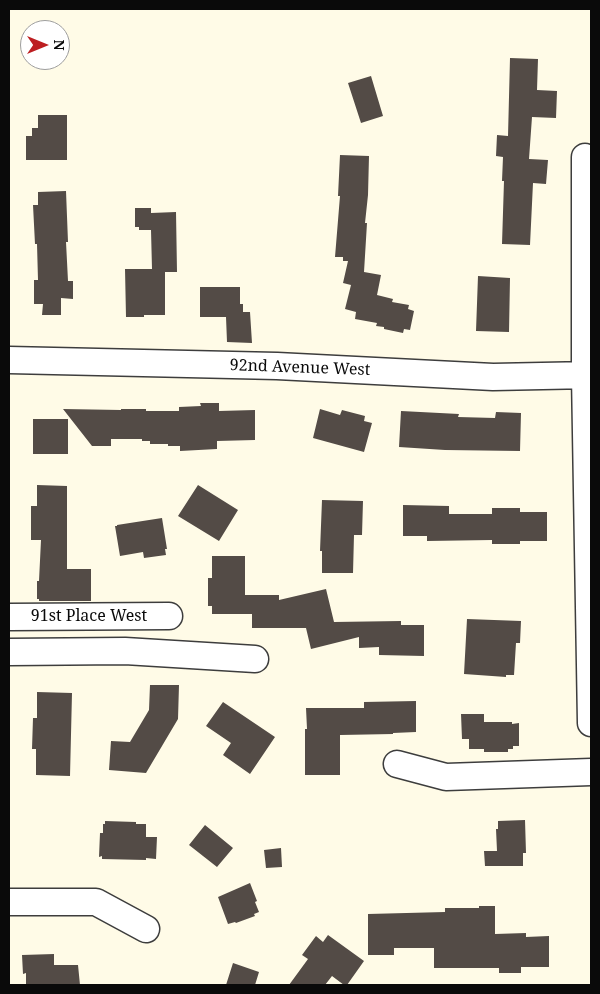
<!DOCTYPE html>
<style>
body{margin:0}
#map{position:relative;width:600px;height:994px;overflow:hidden;background:#fffbe7;font-family:"Noto Serif",serif}
canvas{display:block}
.frame{position:absolute;inset:0;border:10px solid #0a0a0a;pointer-events:none}
.north{position:absolute;left:20px;top:20px;width:50px;height:50px;box-sizing:border-box;background:#fff;border:1px solid #9d9d9d;border-radius:50%;rotate:90deg;font-size:14px;font-weight:700;line-height:20px;text-align:center;color:#0a0a0a}
.north::after{content:'';display:block;margin:auto;width:18px;height:22px;background:#bd1e21;clip-path:polygon(50% 0,100% 100%,50% 72%,0 100%)}
</style>
<div id="map">
<canvas width="600" height="994"></canvas>
<div class="frame"></div>
<div class="north">N</div>
</div>
<script>
const c = document.querySelector('canvas').getContext('2d');
c.lineJoin = 'round';
function fillPath(path, color) { c.fillStyle = color; c.fill(path, 'evenodd'); }
function trace(path, color, width, dash) { c.strokeStyle = color; c.lineWidth = width; c.lineCap = dash ? 'butt' : 'round'; c.setLineDash(dash || []); c.stroke(path); }
function write(font, color, halo, rows, align = 'center') {
  c.font = font + ' "Noto Serif",serif'; c.lineWidth = 5; c.setLineDash([]); c.textBaseline = 'middle'; c.strokeStyle = halo; c.fillStyle = color; for (const [text, x, y, turn = 0] of rows) {
    c.save(); c.translate(x, y); c.rotate((+turn || 0) * Math.PI / 180); c.textAlign = isNaN(turn) ? turn : align; if (halo) c.strokeText(text, 0, 0); c.fillText(text, 0, 0); c.restore();
  }
}
const building = new Path2D(`
 M510,58L538,59L537,90L557,91L556,118L532,117L529,159L548,160L546,184L533,183L530,245L502,244L504,181H502L503,157L496,156L497,135L508,136Z
 M371,76L383,116L361,123L348,83Z
 M38,115H67V160H26V136H32V128H38Z
 M340,155L369,156L368,195L365,223H367L364,272L381,275L377,295L393,299L392,302L409,305L408,309L414,311L410,330L404,329L403,333L384,329V327L376,326L377,323L355,319L356,312L345,309L351,285L343,283L348,261H343V257H335L340,196H338Z
 M66,191L68,242H66L68,281H73V299L61,298V315H42L43,304H34V280H38L37,244H35L33,205H38V192Z
 M135,208H151V213L176,212L177,272H165V315H144V317H126L125,269H152L151,230H139V227H135Z
 M478,276L510,278L509,332L476,331Z
 M200,287H240V304H243V312H250L252,343L227,342L226,317H200Z
 M200,403H219V411L255,410V440L217,441V449L180,451V446H168V444H150V441H142V439H111V446H92L63,409L121,410V409H146V411H179V407L201,406Z
 M320,409L340,415L342,410L365,416L364,421L372,423L364,452L313,438Z
 M401,411L459,414L458,417L495,418L496,412L521,413L520,451L445,450L399,447Z
 M33,419H68V454H33Z
 M37,485L67,486V569H91V601H39V599H37V581H39L41,540H31V506H37Z
 M198,485L238,510L219,541L178,516Z
 M322,500L363,501L362,535H354L353,573H322V551H320Z
 M403,505L449,506V514H492V508H520V512H547V541H520V544H492V540L427,541V536H403Z
 M162,518L167,549H165L166,555L144,558L143,552L120,556L115,526H117V525Z
 M212,556H245V595H279V600L326,589L334,622L401,621V625H424V656L379,655V647L359,648V637L311,649L306,628H252V614H212V606H208V578H212Z
 M467,619L521,621L520,643H516L514,675H506V677L464,674Z
 M150,685H179L178,719L146,773L109,770L111,741L130,742L149,710Z
 M37,692L72,693L70,776L36,775V749H32L33,718H37Z
 M416,701V732L393,733V734L340,735V775H305V729H307L306,708H364V702Z
 M223,702L275,737L250,774L223,755L231,743L206,726Z
 M461,714H484V722H512V724L519,723V746H513V749H508V752H484V749H469V739H462Z
 M525,820L526,853H523V866H485L484,851H497L496,829H498V821Z
 M105,821L136,822V824H146V837H157L156,859L146,858V860L102,859V856L99,857L100,833H103V824H105Z
 M205,825L233,848L217,867L189,845Z
 M281,848L282,867L266,868L264,850Z
 M250,883L257,901L255,902L259,912L254,914L255,916L236,923L235,922L228,924L218,897Z
 M479,906H495V934L526,933V937L549,936V967H521V973H499V968H434V948H394V955H368V914L445,912V908H479Z
 M328,935L364,961L347,985H344L332,976L325,985H289L308,959L302,955L316,936L323,942Z
 M54,954V965H78L80,985H26V973L23,974L22,955Z
 M233,963L259,972L255,985H226Z`);
const minor = new Path2D(`
 M585,157V375L591,723
 M9,360L277,366L493,377L591,375
 M9,617L169,616
 M9,652L125,651L255,659
 M397,764L446,777L591,772
 M9,902H96L146,929`);
const streetNames = [
 ["92nd Avenue West",300,368,2],
 ["91st Place West",89,616]
];
fillPath(building, '#534b46');
trace(minor, '#3d3d3d', 29);
trace(minor, '#fff', 26);
write('16px', '#0a0a0a', '#fff', streetNames);
</script>
